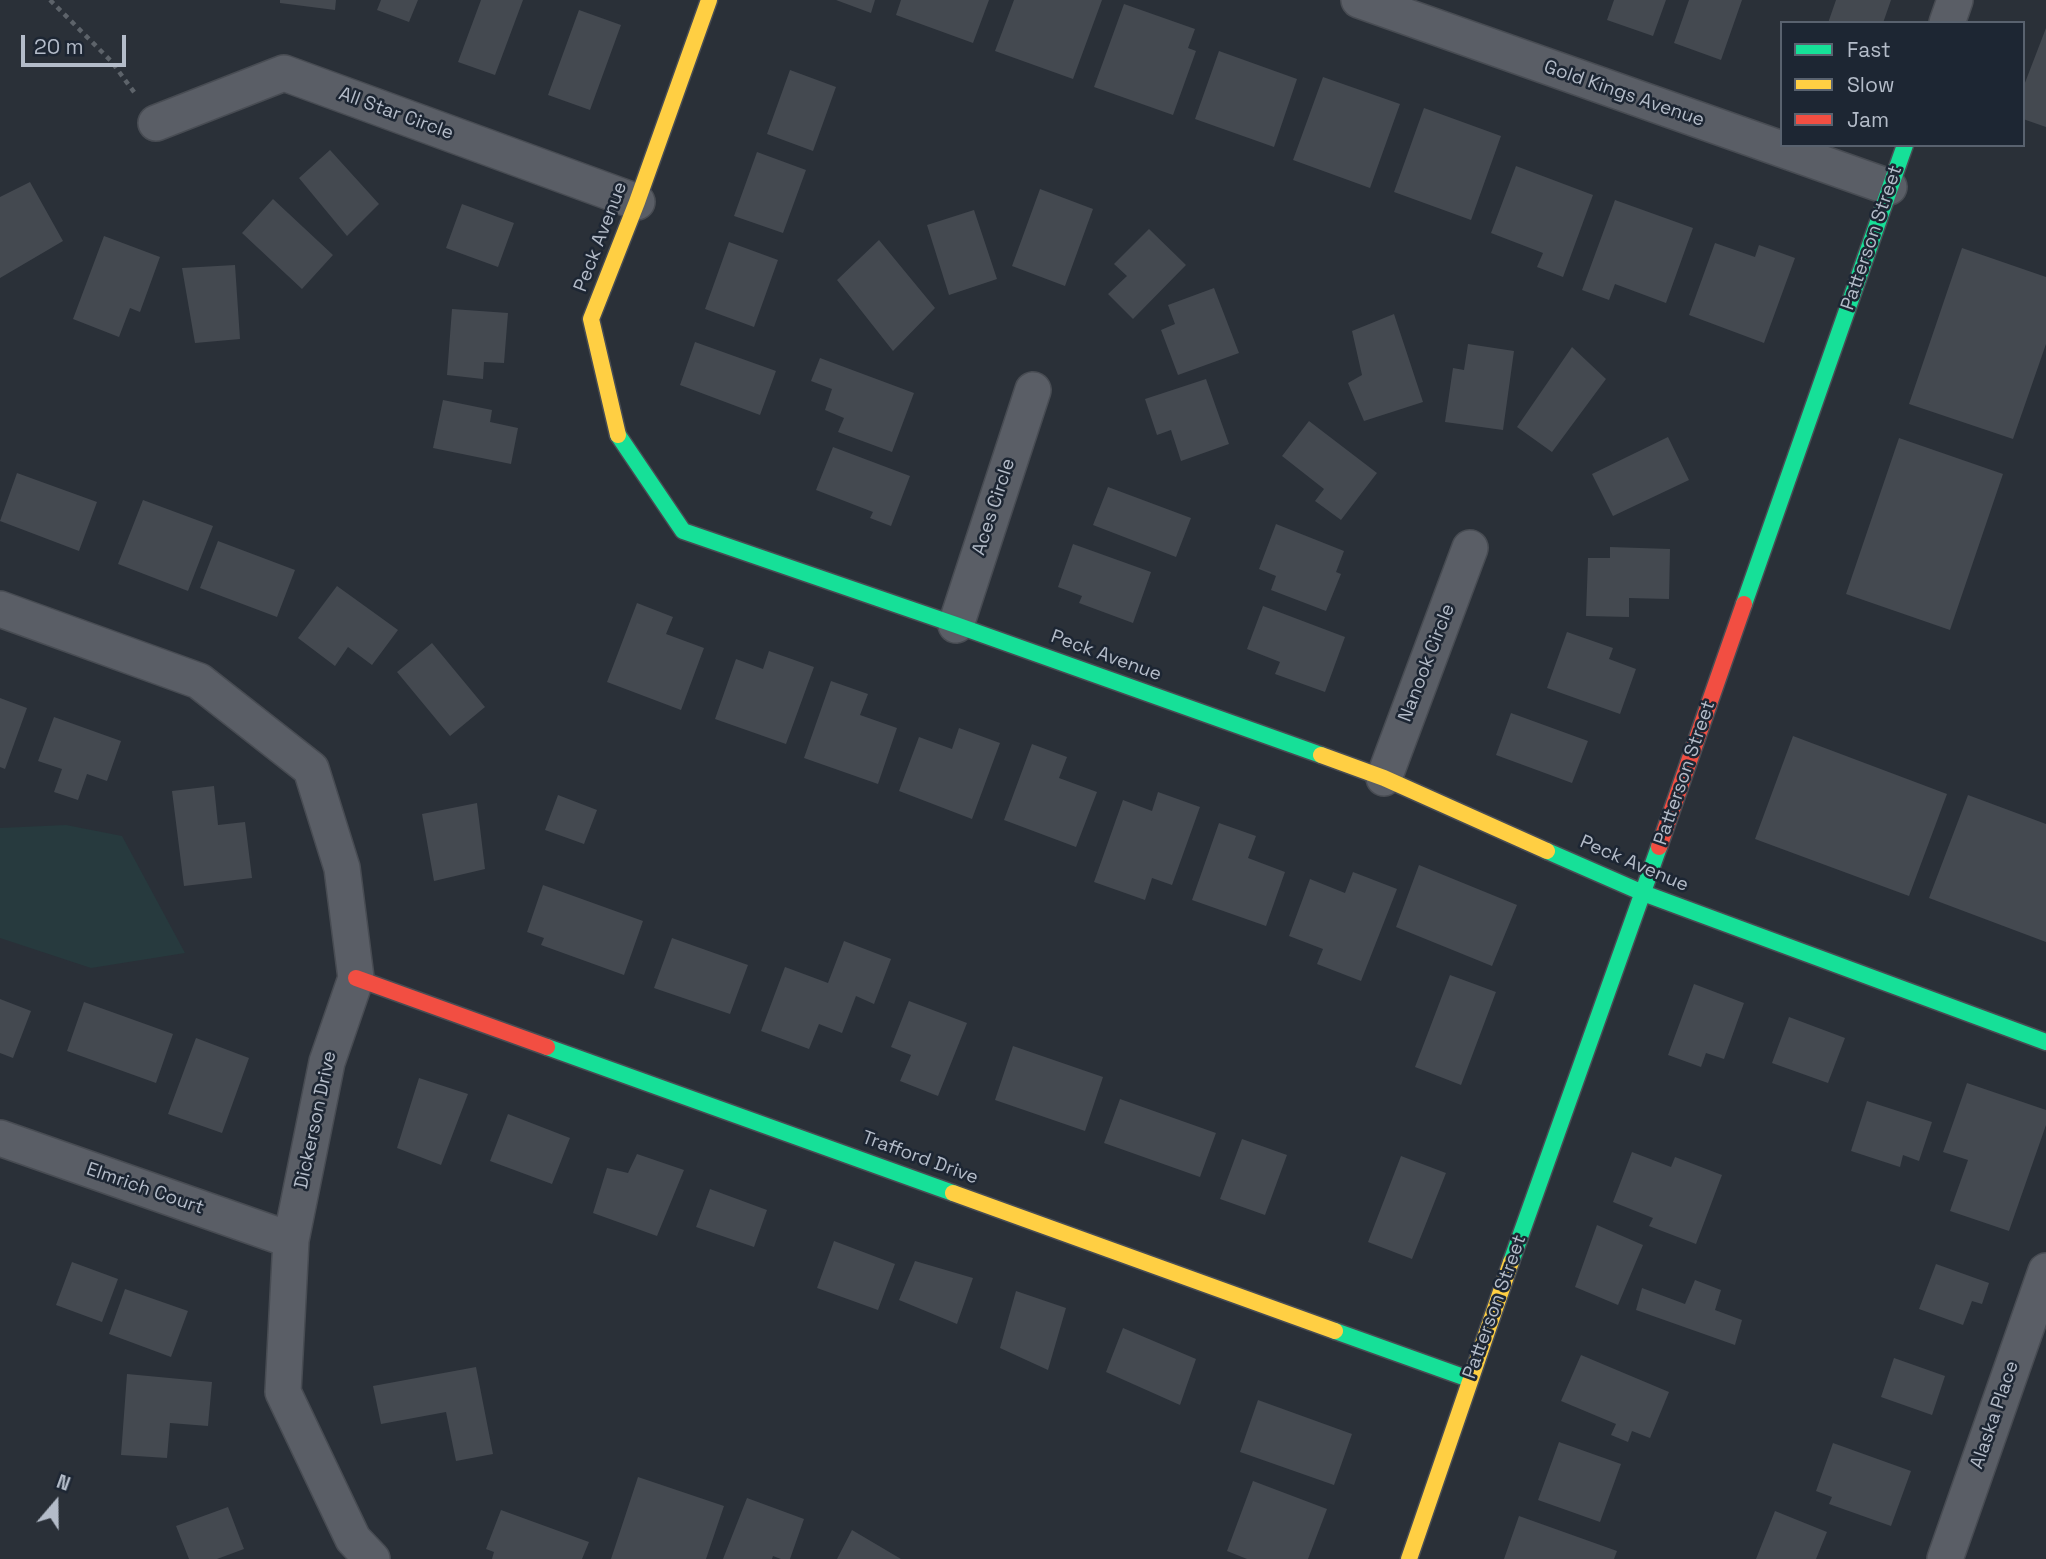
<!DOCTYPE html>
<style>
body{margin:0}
#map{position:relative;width:2046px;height:1559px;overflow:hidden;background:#2a3038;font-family:"Space Grotesk",sans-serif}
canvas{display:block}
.legend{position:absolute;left:1780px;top:21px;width:245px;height:126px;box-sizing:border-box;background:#1d2633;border:2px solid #59626f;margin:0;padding:9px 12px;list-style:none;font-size:21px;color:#b4bcc9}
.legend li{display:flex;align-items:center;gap:14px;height:35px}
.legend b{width:35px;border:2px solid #59626f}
.north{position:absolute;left:21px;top:1468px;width:70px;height:70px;-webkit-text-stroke:5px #1d2633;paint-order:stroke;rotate:20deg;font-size:19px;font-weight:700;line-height:28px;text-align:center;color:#b4bcc9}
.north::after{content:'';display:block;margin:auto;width:24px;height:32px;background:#b4bcc9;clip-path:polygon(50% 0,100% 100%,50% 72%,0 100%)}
.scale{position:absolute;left:21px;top:35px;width:105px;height:32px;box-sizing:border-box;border:4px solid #b4bcc9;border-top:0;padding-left:9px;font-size:21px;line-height:24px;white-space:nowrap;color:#b4bcc9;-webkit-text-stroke:5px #1d2633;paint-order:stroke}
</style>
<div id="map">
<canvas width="2046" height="1559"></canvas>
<ul class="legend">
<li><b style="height:9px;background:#16e098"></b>Fast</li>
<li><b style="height:9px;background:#ffcf43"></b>Slow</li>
<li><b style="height:9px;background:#f24e42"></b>Jam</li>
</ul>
<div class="north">N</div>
<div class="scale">20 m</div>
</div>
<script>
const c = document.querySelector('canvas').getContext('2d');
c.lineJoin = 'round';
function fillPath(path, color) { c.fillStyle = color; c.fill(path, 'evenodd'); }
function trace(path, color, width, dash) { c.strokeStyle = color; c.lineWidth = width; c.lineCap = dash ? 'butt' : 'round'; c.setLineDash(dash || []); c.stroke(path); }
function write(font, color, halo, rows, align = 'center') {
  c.font = font + ' "Space Grotesk",sans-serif'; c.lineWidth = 5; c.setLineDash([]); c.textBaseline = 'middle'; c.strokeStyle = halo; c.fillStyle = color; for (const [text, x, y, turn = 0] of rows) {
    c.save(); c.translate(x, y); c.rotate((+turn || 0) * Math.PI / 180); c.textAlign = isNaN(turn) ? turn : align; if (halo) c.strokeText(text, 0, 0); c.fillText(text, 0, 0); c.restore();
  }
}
const green = new Path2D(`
 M66,825L122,836L185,953L91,968L0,938V828Z`);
const building = new Path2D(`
 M280,0H336L335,10L280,3Z
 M381,0H418L409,22L377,10Z
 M481,0H523L495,75L458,62Z
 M836,0H875L871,13Z
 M901,0H989L973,43L896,15Z
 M1014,0H1102L1073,79L995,51Z
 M1614,0H1666L1653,36L1607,20Z
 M1689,0H1742L1721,60L1674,43Z
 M1836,0H1891L1883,23H1828Z
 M1124,4L1195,29L1188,48L1196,51L1173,115L1094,87Z
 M579,10L621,25L590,110L548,95Z
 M2046,28V127L2023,119V88Z
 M1219,51L1297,79L1274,147L1195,119Z
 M790,70L836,87L813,151L767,134Z
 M1323,77L1400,104L1370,188L1293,160Z
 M1424,108L1501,136L1471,220L1394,192Z
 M330,150L379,204L347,236L299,178Z
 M757,152L806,170L783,233L734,216Z
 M1516,166L1593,195L1563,277L1537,267L1543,253L1491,233Z
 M30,182L63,241L0,278V197Z
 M1040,189L1093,209L1065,286L1012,266Z
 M273,199L333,255L302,289L242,233Z
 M1615,200L1693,228L1666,303L1615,284L1609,300L1582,290Z
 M462,204L514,223L498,267L446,248Z
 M974,210L997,279L949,295L927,225Z
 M1149,229L1186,265L1133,319L1108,294L1127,276L1114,264Z
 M104,236L160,257L140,312L130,308L119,337L73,319Z
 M879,240L935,308L893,351L837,280Z
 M729,242L778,260L754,327L705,309Z
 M1715,243L1755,257L1759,245L1795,258L1764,343L1689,315Z
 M1962,248L2046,277V344L2013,439L1909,404Z
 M235,265L240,339L195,343L182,268Z
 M1214,288L1239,353L1178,375L1161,330L1175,324L1168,305Z
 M452,309L508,313L504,363L484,362L483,379L447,375Z
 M1394,314L1423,402L1364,421L1348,383L1362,375L1352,331Z
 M695,342L776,371L760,415L680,385Z
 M1468,344L1514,351L1503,430L1445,422L1453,368L1464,370Z
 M1572,347L1606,379L1552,452L1517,427Z
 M820,358L914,393L892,452L838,432L844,418L825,410L832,389L811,381Z
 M1206,379L1229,444L1181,461L1171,430L1157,435L1145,399Z
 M443,400L492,410L490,422L518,428L511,464L433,448Z
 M1309,421L1377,473L1341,520L1315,501L1324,489L1282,456Z
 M1668,437L1689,480L1613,516L1592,474Z
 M1899,438L2003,474L1950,630L1846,594Z
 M833,447L910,476L891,526L870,518L873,512L816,490Z
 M17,473L97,502L79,551L0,521Z
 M1108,487L1191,518L1176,557L1093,525Z
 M143,500L213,526L188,591L118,564Z
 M1276,524L1344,551L1336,572L1341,574L1326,611L1271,590L1276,576L1259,569Z
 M218,541L295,570L277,617L200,588Z
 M1073,544L1151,572L1133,623L1079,603L1082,596L1058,587Z
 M1610,547L1670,549L1669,599L1629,598V617L1586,616L1588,558H1610Z
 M337,586L398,630L372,665L348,647L335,666L298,638Z
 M637,603L673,617L666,634L704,648L681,710L607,682Z
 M1263,606L1345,637L1325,692L1275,674L1280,662L1247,649Z
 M1567,632L1613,648L1609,659L1636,669L1620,714L1547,688Z
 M432,643L485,707L450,736L397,672Z
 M769,651L814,667L786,744L715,719L736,659L763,669Z
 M831,681L868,694L860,715L897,728L878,784L804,758Z
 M0,698L27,708L5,769L0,767Z
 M1511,713L1588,741L1572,783L1496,755Z
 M54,717L121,741L107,781L87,774L78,800L54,792L62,769L38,761Z
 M959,728L1000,743L972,819L899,791L919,737L952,749Z
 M1793,736L1947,794L1909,896L1755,839Z
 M1032,744L1067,757L1059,778L1097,792L1076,847L1004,820Z
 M214,786L218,825L245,822L252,878L184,886L172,791Z
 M1158,792L1200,807L1172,885L1152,878L1145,900L1094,882L1123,800L1152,811Z
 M558,795L597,810L584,844L545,830Z
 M1968,795L2046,824V942L1929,898Z
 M477,803L485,869L434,881L422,814Z
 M1219,823L1256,836L1248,858L1285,872L1266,926L1192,900Z
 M1419,865L1517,905L1492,966L1396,927Z
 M1353,872L1397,889L1361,981L1317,964L1323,949L1289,936L1310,879L1345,893Z
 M543,885L643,921L624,975L541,945L544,938L527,932Z
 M672,938L748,965L730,1014L654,988Z
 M844,941L891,959L874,1004L856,996L842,1033L819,1024L809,1049L761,1031L785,967L828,983Z
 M1450,975L1496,992L1461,1085L1415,1067Z
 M1694,984L1744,1003L1724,1059L1706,1053L1701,1067L1668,1055Z
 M0,999L31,1011L13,1058L0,1053Z
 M909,1001L967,1023L938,1096L900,1081L911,1055L891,1047Z
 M84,1002L173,1034L156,1083L67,1051Z
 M1789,1017L1845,1038L1828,1083L1772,1063Z
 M196,1038L249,1058L222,1133L168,1114Z
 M1013,1046L1103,1077L1085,1131L995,1100Z
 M419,1078L468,1094L441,1165L397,1148Z
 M1967,1083L2046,1110V1125L2009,1231L1950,1211L1968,1160L1943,1152Z
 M1120,1099L1216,1133L1200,1177L1104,1143Z
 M1867,1101L1932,1122L1919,1161L1903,1155L1900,1167L1851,1151Z
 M508,1114L570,1138L552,1184L490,1161Z
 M1242,1139L1287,1155L1265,1215L1220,1199Z
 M1632,1152L1671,1167L1675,1157L1722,1175L1696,1244L1649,1226L1653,1218L1613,1202Z
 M637,1154L684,1170L657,1236L593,1213L607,1168L628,1173Z
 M1401,1156L1446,1173L1412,1259L1368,1242Z
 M710,1189L767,1210L754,1247L696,1227Z
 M1597,1225L1643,1245L1618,1305L1575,1287Z
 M834,1241L895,1264L878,1310L817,1288Z
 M915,1261L973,1278L957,1324L899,1300Z
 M72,1262L118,1279L102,1322L56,1305Z
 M1936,1264L1989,1283L1982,1304L1972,1301L1963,1325L1919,1309Z
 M1695,1280L1721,1290L1715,1310L1742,1320L1735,1345L1636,1310L1642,1288L1685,1304Z
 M125,1289L188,1311L171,1357L109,1334Z
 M1016,1291L1066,1308L1048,1370L1000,1348Z
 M1123,1328L1196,1359L1180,1405L1106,1372Z
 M1581,1355L1669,1392L1650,1438L1632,1431L1628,1442L1611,1435L1616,1424L1561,1401Z
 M1894,1358L1945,1376L1932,1415L1881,1397Z
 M476,1367L493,1454L456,1461L446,1412L381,1424L373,1386Z
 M127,1374L212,1382L208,1426L170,1423L167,1458L121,1455Z
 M1258,1400L1352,1434L1334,1485L1240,1452Z
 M1559,1442L1621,1464L1600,1522L1538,1500Z
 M1833,1443L1911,1471L1891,1526L1829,1504L1832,1497L1816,1491Z
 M638,1477L724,1506L706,1559H611Z
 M1253,1481L1327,1509L1308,1559H1247L1227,1551Z
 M747,1498L804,1519L790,1559H781L773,1556L772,1559H723Z
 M228,1507L244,1549L217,1559H189L176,1526Z
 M501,1510L589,1542L582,1559H492L494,1552L486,1549Z
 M1775,1511L1827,1532L1816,1559H1756Z
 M1519,1516L1617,1551L1614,1559H1504Z
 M852,1530L901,1559H837Z`);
const path = new Path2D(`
 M50,0L111,61L137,96`);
const street = new Path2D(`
 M1359,0L1889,187
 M1947,23L1955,0
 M156,123L284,73L637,202
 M0,609L199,681L311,769L342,868L356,978L327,1062L291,1240L283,1392L353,1539L372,1559
 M956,625L1033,390
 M1384,778L1470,548
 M0,1138L291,1240
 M1945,1559L2046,1271`);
const fast = new Path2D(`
 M618,435L683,531L956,625L1321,755
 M1744,604L1905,145
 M1547,851L1643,893L2046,1042
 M547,1047L953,1193
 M1511,1262L1659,847
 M1335,1331L1469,1379`);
const slow = new Path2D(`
 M618,435L591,319L637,202L709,0
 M1321,755L1384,778L1547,851
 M953,1193L1335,1331
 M1409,1559L1511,1262`);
const jam = new Path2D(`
 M1659,847L1744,604
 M356,978L547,1047`);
const streetNames = [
 ["Gold Kings Avenue",1624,94,19],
 ["All Star Circle",396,114,20],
 ["Peck Avenue",601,237,-69],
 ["Patterson Street",1872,238,-71],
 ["Aces Circle",994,507,-72],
 ["Peck Avenue",1106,656,20],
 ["Nanook Circle",1427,663,-69],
 ["Patterson Street",1685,773,-71],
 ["Peck Avenue",1634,864,23],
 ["Dickerson Drive",316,1120,-78],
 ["Trafford Drive",920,1158,20],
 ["Elmrich Court",145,1189,19],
 ["Patterson Street",1495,1307,-70],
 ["Alaska Place",1995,1415,-71]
];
fillPath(green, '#273a3e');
fillPath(building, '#444950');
trace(street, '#484c53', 38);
trace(fast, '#484c53', 19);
trace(slow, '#484c53', 19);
trace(jam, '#484c53', 19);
trace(path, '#5d636a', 4.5, [5, 5]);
trace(street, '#5a5e66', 35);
trace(fast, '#16e098', 16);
trace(slow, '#ffcf43', 16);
trace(jam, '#f24e42', 16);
write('19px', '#b4bcc9', '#1d2633', streetNames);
</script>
